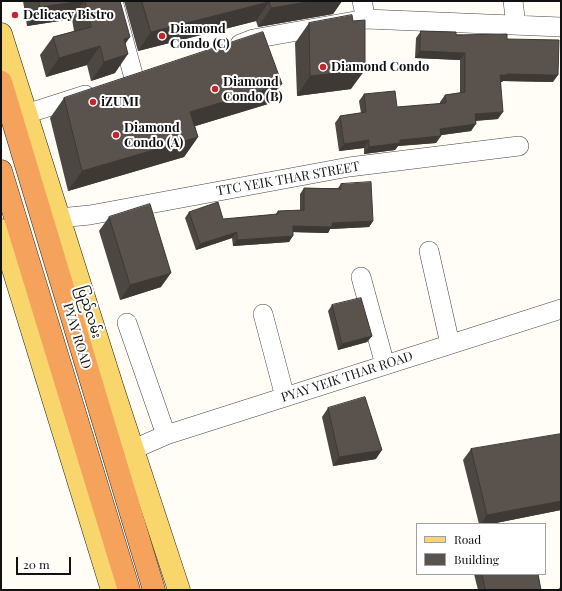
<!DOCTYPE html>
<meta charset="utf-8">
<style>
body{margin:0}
#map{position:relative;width:562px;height:591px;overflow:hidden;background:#fffdf5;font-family:"Playfair Display",serif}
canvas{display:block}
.frame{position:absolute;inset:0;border:2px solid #111;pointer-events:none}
.legend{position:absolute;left:416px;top:523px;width:130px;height:52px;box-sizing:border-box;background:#fff;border:1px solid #a0a0a0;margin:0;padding:5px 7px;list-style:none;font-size:12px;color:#111}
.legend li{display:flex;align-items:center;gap:8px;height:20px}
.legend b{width:20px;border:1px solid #a0a0a0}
.scale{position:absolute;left:16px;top:557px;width:55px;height:18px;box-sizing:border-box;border:2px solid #111;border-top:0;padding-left:5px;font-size:12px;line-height:14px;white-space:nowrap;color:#111;-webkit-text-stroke:3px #fff;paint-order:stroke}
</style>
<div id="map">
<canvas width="562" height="591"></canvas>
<div class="frame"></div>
<ul class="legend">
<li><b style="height:5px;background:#f9d66b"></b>Road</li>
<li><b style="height:11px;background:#5a524d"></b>Building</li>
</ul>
<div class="scale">20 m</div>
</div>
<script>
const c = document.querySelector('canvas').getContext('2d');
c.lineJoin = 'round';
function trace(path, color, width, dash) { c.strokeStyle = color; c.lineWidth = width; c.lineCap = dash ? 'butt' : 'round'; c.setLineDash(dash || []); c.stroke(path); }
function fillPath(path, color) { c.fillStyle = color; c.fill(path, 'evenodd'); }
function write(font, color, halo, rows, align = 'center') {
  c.font = font + ' "Playfair Display","Noto Sans Myanmar",serif'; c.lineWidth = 4; c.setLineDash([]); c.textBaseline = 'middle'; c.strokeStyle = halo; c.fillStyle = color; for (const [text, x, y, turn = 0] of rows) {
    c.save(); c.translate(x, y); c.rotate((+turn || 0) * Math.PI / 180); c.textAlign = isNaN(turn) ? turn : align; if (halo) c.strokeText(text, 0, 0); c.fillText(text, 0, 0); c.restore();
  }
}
const street = new Path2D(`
 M113,1L134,78
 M362,1L366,19
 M513,1L516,25
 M240,44L253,39L366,19L561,27
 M26,114L85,95
 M59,218L90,215L349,167L519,146
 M429,251L450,344
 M361,277L385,365
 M263,314L285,397
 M127,323L166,435
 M134,449L166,435L561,309`);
const primary = new Path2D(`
 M1,34L114,392L179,590
 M1,230L112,590`);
const highway = new Path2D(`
 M1,82L154,590
 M1,171L129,590`);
const wall = new Path2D(`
 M23,1H120L125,44L115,73L91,81L87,65L46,77L40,55L53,37L74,31L72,19L27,26Z
 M124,1H342L333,14L258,27L256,21L138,51Z
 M309,23L351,89L297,96L295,43Z
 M421,31L507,39L553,82L503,81L502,82H501L498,119L476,121L471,131L441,135L436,143L398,146L395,150L364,154V148L339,151L335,123L340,116L361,113L359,101L364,94L397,107L440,104V102L445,95L460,93V60L415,58L416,38Z
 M64,98L268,104L195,126L198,137L184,157L68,191L50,118Z
 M341,184L373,221L369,227L330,229L328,233L293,232L289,242L233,246L232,238L196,250L185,218L189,212L223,219L275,215L278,211L300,210V194L304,188H338Z
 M109,217L161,287L120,300L99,231Z
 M332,305L372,336L367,342L338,350L328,311Z
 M328,408L376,459L333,466L322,417Z
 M561,434V510L491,524H479L463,460L471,449Z
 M474,574H538L541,590H478Z
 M561,586V590H558Z`);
const shadedWall = new Path2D(`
 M84,1L72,19L27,26L40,7Z
 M313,1H342L333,14L258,27L271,8Z
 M269,2L256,21L138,51L151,32Z
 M130,37L117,56L124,39Z
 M100,46L87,65L46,77L59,58Z
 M420,51L465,53L460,60L415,58Z
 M128,54L115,73L91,81L104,62Z
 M365,70L351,89L297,96L310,76Z
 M507,74L558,75L553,82L503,81L502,82H495L500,75Z
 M282,84L268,104L176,132L190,112Z
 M503,112L498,119L470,121L475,114Z
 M476,124L471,131L435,136L440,129Z
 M441,136L436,143L398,146L395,150L364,154L369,147L400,140Z
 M198,137L184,157L68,191L82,171Z
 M369,140L364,148L339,151L344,144Z
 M373,221L369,227L330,229L328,233L289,232L293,226Z
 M237,232L232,238L196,250L200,244Z
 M293,236L289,242L233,246L237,240Z
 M171,273L161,287L120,300L130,285Z
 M372,336L367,342L338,350L342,344Z
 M382,450L376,459L333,466L339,457Z
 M561,501V510L491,524H481L487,515Z`);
const building = new Path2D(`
 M39,1H83L40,7Z
 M85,1H120L130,37L124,39L128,54L104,62L100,46L59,58L53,37L91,27Z
 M142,1H313L271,8L269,2L151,32Z
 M352,15L353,21L365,20V70L310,76L309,23Z
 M421,31L456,32V35L507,34V39L559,40L558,75L507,74V75H500L503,112L475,114L476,124L440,129L441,136L400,140V143L369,147V140L344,144L340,116L366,112L364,94L395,91L397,107L446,103L445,95L465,92V53L420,51Z
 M263,32L282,84L190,112L198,137L82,171L64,98Z
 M371,182L373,221L332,223V227L293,226V236L237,240V232L200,244L189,212L218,202L223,219L278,214V211L304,210V188L341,189V184Z
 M150,204L171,273L130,285L109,217Z
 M361,298L372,336L342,344L332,305Z
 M365,397L382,450L339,457L328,408Z
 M561,434V501L487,515L471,449Z
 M482,574H538L541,590H486Z`);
const markers = [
 [15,15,4,"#c4262e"],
 [162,36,4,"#c4262e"],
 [323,67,4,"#c4262e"],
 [215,89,4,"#c4262e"],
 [93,102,4,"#c4262e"],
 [116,135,4,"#c4262e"]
];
const poiNames = [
 ["Delicacy Bistro",23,15],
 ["Diamond",170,29],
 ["Condo (C)",170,44],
 ["Diamond Condo",331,67],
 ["Diamond",223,82],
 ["Condo (B)",223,97],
 ["iZUMI",101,102],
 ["Diamond",124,128],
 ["Condo (A)",124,143]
];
const streetNames = [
 ["TTC YEIK THAR STREET",288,179,-10],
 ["ပြည်လမ်း",89,312,73],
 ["PYAY ROAD",77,336,73],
 ["PYAY YEIK THAR ROAD",347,377,-18]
];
trace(street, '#444', 20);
trace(primary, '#222', 23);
trace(highway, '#222', 23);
trace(street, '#fff', 19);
trace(primary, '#f9d66b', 22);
trace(highway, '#f5a25d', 22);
fillPath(wall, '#4d4742');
fillPath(shadedWall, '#3f3936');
fillPath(building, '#5a524d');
trace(building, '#3f3936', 1);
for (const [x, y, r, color] of markers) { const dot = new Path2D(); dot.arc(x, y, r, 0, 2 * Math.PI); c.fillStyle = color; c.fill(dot); trace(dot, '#fff', 1.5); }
write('bold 13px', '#111', '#fff', poiNames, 'left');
write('13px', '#111', '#fff', streetNames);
</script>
